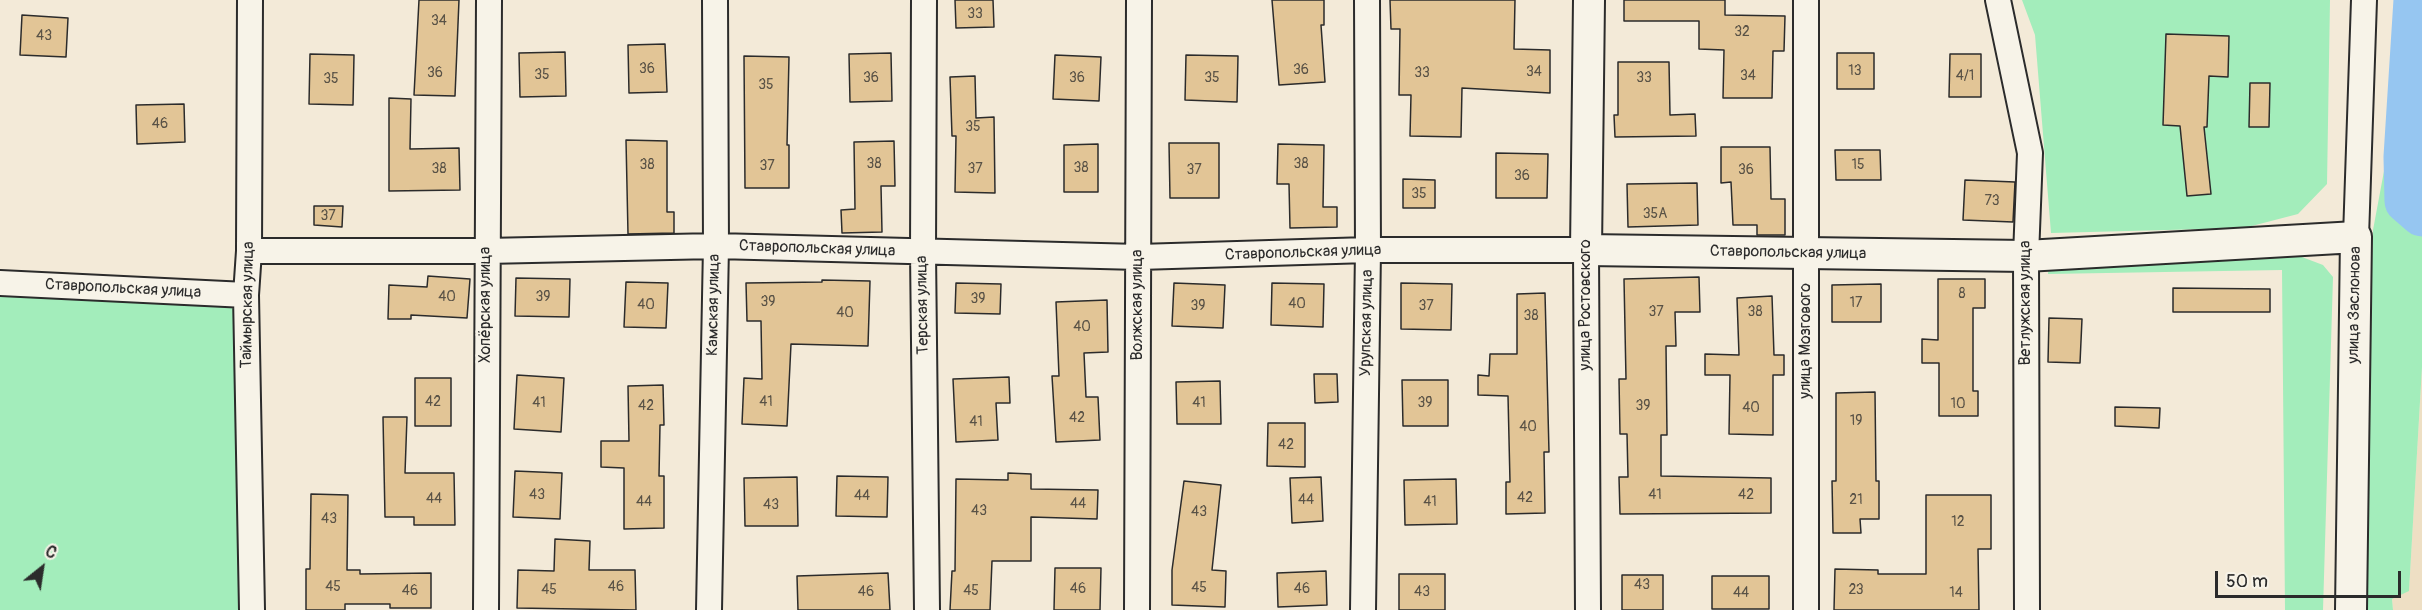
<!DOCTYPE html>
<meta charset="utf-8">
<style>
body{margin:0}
#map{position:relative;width:2422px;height:610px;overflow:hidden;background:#f3ead8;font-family:Pangolin,sans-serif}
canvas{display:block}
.north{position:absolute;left:12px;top:538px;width:60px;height:60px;-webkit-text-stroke:4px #f7f3e8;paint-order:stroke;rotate:30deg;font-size:16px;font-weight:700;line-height:24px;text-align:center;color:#2b2b2b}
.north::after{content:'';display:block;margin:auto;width:21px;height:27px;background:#2b2b2b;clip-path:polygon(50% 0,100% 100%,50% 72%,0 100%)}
.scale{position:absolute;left:2215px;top:571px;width:186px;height:27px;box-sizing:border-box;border:3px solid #2b2b2b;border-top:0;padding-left:8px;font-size:18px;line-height:21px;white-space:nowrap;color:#2b2b2b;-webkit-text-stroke:4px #f7f3e8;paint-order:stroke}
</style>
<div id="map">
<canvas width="2422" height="610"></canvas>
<div class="north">С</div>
<div class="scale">50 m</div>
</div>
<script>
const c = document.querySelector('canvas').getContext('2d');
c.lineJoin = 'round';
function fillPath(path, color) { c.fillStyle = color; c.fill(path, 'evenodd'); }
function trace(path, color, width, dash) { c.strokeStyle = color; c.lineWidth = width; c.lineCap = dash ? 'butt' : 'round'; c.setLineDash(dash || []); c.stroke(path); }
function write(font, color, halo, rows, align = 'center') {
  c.font = font + ' Pangolin,sans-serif'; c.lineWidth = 5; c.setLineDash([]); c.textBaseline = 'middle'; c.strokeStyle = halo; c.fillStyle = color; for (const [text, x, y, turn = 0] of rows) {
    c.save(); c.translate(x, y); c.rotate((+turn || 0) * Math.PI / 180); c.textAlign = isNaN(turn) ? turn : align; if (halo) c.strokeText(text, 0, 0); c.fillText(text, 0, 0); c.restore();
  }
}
const built = new Path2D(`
 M2422,367V610H2393L2392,599L2409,590Z`);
const green = new Path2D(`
 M2022,0H2330L2327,184L2298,214L2244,228L2051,233L2035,35Z
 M2401,80L2399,196L2410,221L2422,228V367L2409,591L2392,599L2393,610H2364L2360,594L2373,230Z
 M2294,254L2323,265L2333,277L2323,610H2285L2282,270L2048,274L2049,260Z
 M0,289L236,300L242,610H0Z`);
const river = new Path2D(`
 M2416,0L2406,157L2407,201L2422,214`);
const building = new Path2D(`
 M419,0H459L455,96L414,95Z
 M955,0H993L994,27L956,28Z
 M1272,0H1324V25H1321L1325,82L1279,85Z
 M1390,0H1515L1514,49L1550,50V93L1462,88L1461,137L1410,136L1411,95H1399L1400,29H1391Z
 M1624,0H1725V15L1785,16L1784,51H1773L1772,98H1723L1724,50L1699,49V21H1624Z
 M22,15L68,18L66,57L20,55Z
 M2166,34L2229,36L2228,77L2209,76L2207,127H2204L2211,194L2187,196L2180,126L2163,125Z
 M665,44L667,92L629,93L628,45Z
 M565,52L566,96L520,97L519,53Z
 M891,53L892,101L850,102L849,54Z
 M1837,53H1874V89H1837Z
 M310,54L354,55L353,105L309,104Z
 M1950,54H1981V97H1949Z
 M1055,55L1101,57L1099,101L1053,99Z
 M1186,55L1238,56L1237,102L1185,100Z
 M744,56L789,57L787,145H789V188H745Z
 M1618,62H1669L1670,115L1695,114L1696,136L1615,137L1614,115H1618Z
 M975,76L976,118L994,117L995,193L955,192L956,136H952L950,77Z
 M2250,83H2270L2269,127H2249Z
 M389,98L411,99L410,149L459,148L460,190L389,191Z
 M184,104L185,142L137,144L136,105Z
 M626,140L667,141V212H674V233L628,234Z
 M894,141L895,186H881L882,232L842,233L841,210L855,209L854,142Z
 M1169,143H1219V198H1170Z
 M1098,144V192H1064V145Z
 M1278,144L1324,145L1323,207H1337V227L1290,228L1289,184H1277Z
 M1721,147H1770L1771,199H1785V235H1757V225H1733L1731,182L1721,183Z
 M1835,150H1880L1881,180H1836Z
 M1496,153L1548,154L1547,198H1496Z
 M1403,179L1435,180V208H1403Z
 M1965,180L2015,182L2013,222L1963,220Z
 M1697,183L1698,225L1628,227L1627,184Z
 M314,206H343L342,227L314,225Z
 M428,276L470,279L467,318L411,315V319H388L389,285L427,287Z
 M1699,277L1700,312H1675L1676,346H1666L1667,435H1661V476L1771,478V513L1620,514L1619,477H1628L1627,434H1620L1619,379H1626L1624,279Z
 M516,278L570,279L569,317L515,316Z
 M1938,279H1985V308H1973V391H1978V416H1939V363H1922V339L1938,340Z
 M822,280L870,281L868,346L791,344L787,426L742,424L744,378L762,379L761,321H747L746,283L822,282Z
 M626,282L668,283L666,328L624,327Z
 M956,283L1001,284L1000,314L955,313Z
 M1174,283L1225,285L1223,328L1172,326Z
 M1272,283L1324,284L1323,327L1271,325Z
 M1401,283L1452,284L1451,330L1401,329Z
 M1881,284V322H1832V285Z
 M2173,288L2270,289V312H2173Z
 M1545,293L1549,452H1544L1545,513L1506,514V482H1510L1508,396L1478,395V375L1489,376L1490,354H1517V294Z
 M1772,296L1774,355H1784V375H1773V435L1729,434L1730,375H1705V354L1739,355L1737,298Z
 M1107,300L1108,352L1084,353L1086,397H1098L1100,440L1056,442L1052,376H1059L1056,302Z
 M2049,318L2082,319L2080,363L2048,362Z
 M1314,374H1337L1338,402L1315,403Z
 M517,375L564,378L561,432L514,429Z
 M1009,377L1010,403H996L998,440L956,442L953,379Z
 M415,378H451V426H415Z
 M1402,380H1448V426H1403Z
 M1220,381L1221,424H1177L1176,382Z
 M663,385L664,425H660L659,476H664V528L624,529V468L601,467V441H629L628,386Z
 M1875,392L1876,481H1879V519H1860L1861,533H1833L1832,481H1836V393Z
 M2115,407L2160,408L2159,428L2115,426Z
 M383,417H407L405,473H454L455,525H414V517H385Z
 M1268,423H1305V467L1267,466Z
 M515,471L562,473L560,519L513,517Z
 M1008,473L1031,474V489L1098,490L1097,519L1031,517V561H992L990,610H950L952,571H955L956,479L1008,480Z
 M837,476L888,477L887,517L836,516Z
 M797,477L798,526H745L744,478Z
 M1321,477L1323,521L1292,523L1290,478Z
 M1456,479L1457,524L1405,525L1404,480Z
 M1184,481L1221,485L1212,570L1226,571L1225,607L1172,605V570Z
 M311,494L348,495L347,570H360V574L431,573V608H390V604H345V610H306V569H310Z
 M1926,495H1991V549H1978L1979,610H1834L1835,569L1878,570V574H1926Z
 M555,539L590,541L589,570H635L636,610L517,608L518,570L554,571Z
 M1055,568H1101L1100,610H1054Z
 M1326,571L1327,605L1278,607L1277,573Z
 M888,573L890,610H798L797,576Z
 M1399,574H1445V610H1399Z
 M1622,575H1663V610H1622Z
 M1712,576H1769V609H1712Z`);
const minor = new Path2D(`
 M250,0L249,251L246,295L252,610
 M924,0L923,252L927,610
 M1806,0V610
 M1998,0L2030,153L2026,256L2027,610
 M2356,237L2364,0
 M249,251H486L716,246L1139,257L1368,250H1586L1588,610
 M0,283L246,295
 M486,610L489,0
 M709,610L716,246L715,0
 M1137,610L1139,0
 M1363,610L1368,250L1367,0`);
const tertiary = new Path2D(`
 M1589,0L1586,250L2026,256L2356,237L2351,610`);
const numberNames = [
 ["33",975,14],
 ["34",439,21],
 ["32",1742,32],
 ["43",44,36],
 ["36",647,69],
 ["36",1301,70],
 ["13",1855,71],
 ["34",1534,72],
 ["36",435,73],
 ["33",1422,73],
 ["35",542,75],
 ["34",1748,76],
 ["4/1",1965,76],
 ["36",871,78],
 ["36",1077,78],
 ["35",1212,78],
 ["33",1644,78],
 ["35",331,79],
 ["35",766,85],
 ["46",160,124],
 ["35",973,127],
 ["38",874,164],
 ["38",1301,164],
 ["38",647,165],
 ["15",1858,165],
 ["37",767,166],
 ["38",1081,168],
 ["38",439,169],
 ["37",975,169],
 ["37",1194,170],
 ["36",1746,170],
 ["36",1522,176],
 ["35",1419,194],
 ["73",1992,201],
 ["35А",1655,214],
 ["37",328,216],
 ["8",1962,294],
 ["40",447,297],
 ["39",543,297],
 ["39",978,299],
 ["39",768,302],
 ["17",1856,303],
 ["40",1297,304],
 ["40",646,305],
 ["39",1198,306],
 ["37",1426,306],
 ["37",1656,312],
 ["38",1755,312],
 ["40",845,313],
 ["38",1531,316],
 ["40",1082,327],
 ["42",433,402],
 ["41",766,402],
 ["41",539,403],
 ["41",1199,403],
 ["39",1425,403],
 ["10",1958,404],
 ["42",646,406],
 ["39",1643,406],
 ["40",1751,408],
 ["42",1077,418],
 ["19",1856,421],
 ["41",976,422],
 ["40",1528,427],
 ["42",1286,445],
 ["43",537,495],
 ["41",1655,495],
 ["42",1746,495],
 ["44",862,496],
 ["42",1525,498],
 ["44",434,499],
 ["44",1306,500],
 ["21",1856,500],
 ["44",644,502],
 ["41",1430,502],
 ["44",1078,504],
 ["43",771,505],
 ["43",979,511],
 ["43",1199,512],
 ["43",329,519],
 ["12",1958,522],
 ["43",1642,585],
 ["45",333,587],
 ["46",616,587],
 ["45",1199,588],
 ["46",1078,589],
 ["46",1302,589],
 ["45",549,590],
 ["23",1856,590],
 ["46",410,591],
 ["45",971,591],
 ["46",866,592],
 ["43",1422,592],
 ["44",1741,593],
 ["14",1956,593]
];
const streetNames = [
 ["Ставропольская улица",817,249,2],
 ["Ставропольская улица",1303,253,-2],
 ["Ставропольская улица",1788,253,1],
 ["Ставропольская улица",123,289,3],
 ["Ветлужская улица",2026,303,-90],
 ["Таймырская улица",248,305,-89],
 ["Хопёрская улица",486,305,-90],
 ["Камская улица",714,305,-89],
 ["Терская улица",923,305,-91],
 ["Волжская улица",1138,305,-90],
 ["улица Ростовского",1586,305,-90],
 ["улица Заслонова",2355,305,-89],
 ["Урупская улица",1367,323,-89],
 ["улица Мозгового",1806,341,-90]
];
fillPath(built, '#eedfc4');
fillPath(green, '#a3edbb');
trace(river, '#96c6f1', 45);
fillPath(building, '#e2c596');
trace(building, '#2b2b2b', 1.5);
trace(minor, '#2b2b2b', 28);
trace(tertiary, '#2b2b2b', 34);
trace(minor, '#f7f3e8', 24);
trace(tertiary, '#f7f3e8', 30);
write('14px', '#595246', null, numberNames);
write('16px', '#2b2b2b', '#f7f3e8', streetNames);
</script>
